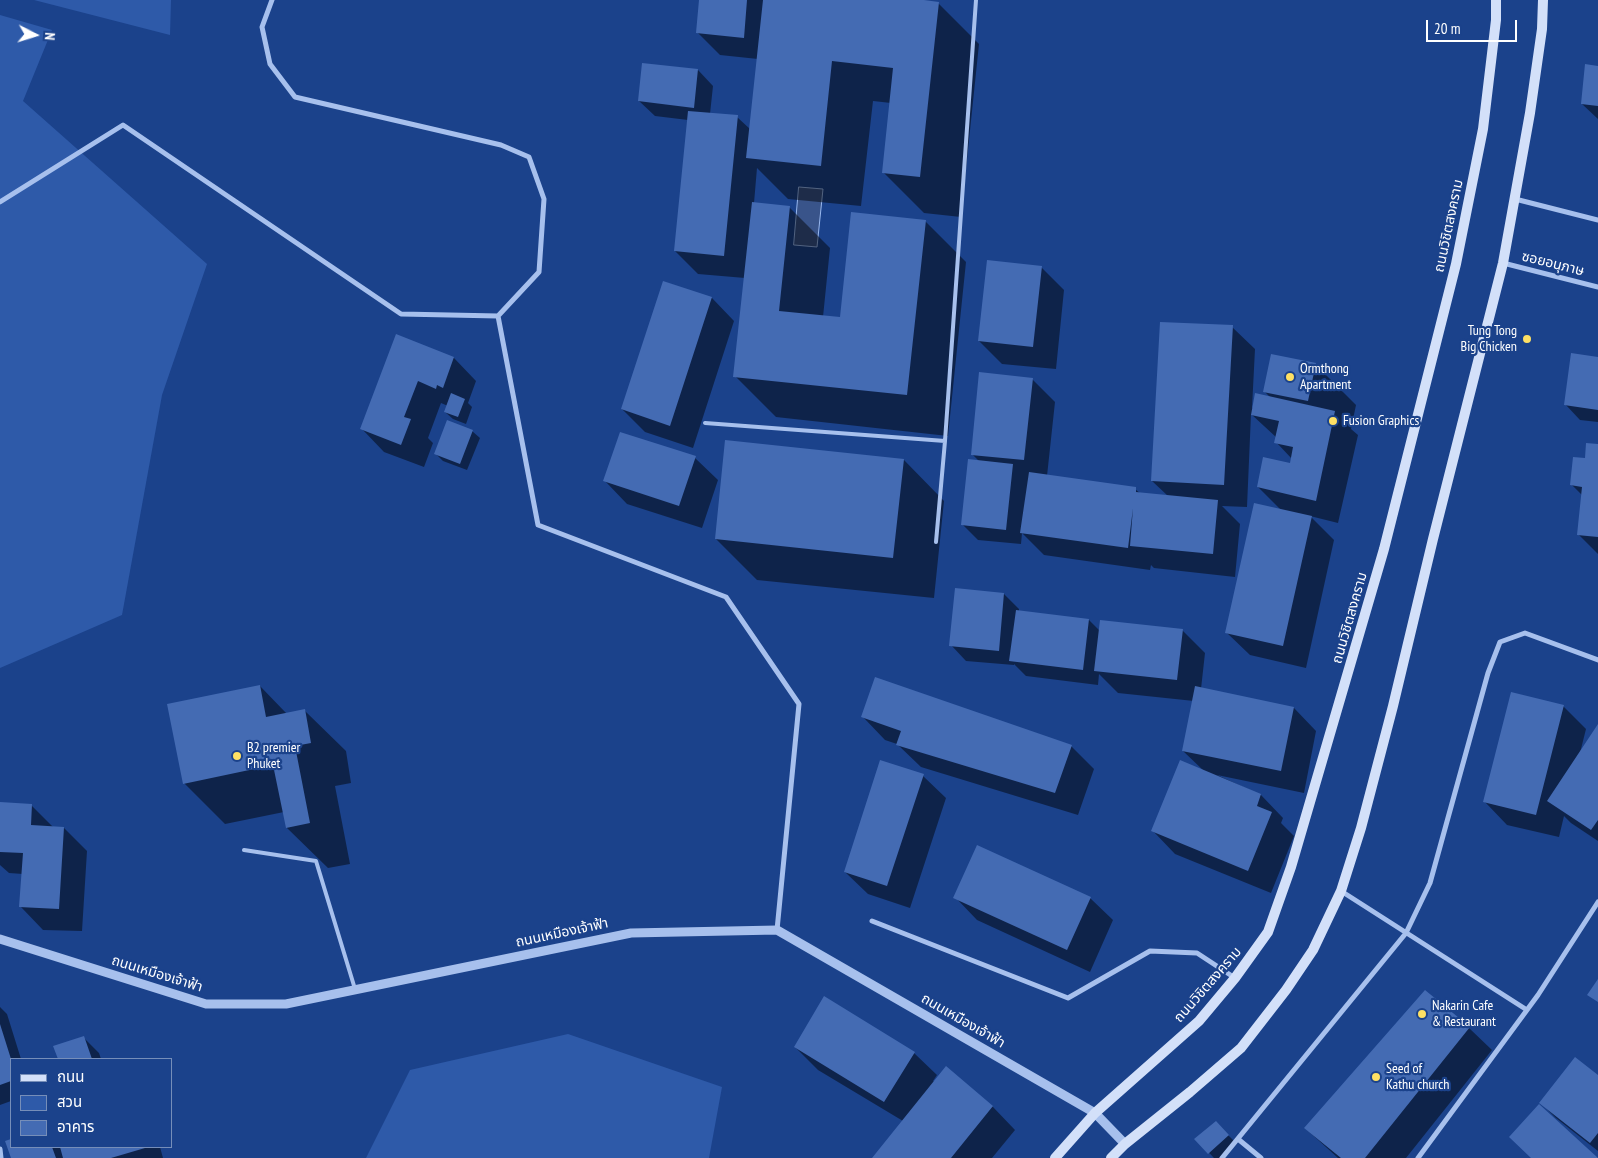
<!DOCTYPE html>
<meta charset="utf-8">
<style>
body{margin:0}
#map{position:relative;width:1598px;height:1158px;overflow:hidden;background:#1b428b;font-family:"PT Sans Narrow","Noto Sans Thai",sans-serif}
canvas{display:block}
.legend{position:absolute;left:10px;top:1058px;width:162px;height:90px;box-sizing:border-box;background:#1b428b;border:1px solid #768eb9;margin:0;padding:6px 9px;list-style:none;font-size:15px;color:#fff}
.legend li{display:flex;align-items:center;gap:10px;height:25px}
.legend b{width:25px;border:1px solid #768eb9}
.north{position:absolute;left:10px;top:10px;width:50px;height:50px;-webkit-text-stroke:4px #1b428b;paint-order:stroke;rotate:95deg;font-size:14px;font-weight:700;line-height:20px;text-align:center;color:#fff}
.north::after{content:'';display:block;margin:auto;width:18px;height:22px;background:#fff;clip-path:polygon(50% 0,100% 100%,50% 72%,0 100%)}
.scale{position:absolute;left:1426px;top:20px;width:91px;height:22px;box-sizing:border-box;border:2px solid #fff;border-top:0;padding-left:6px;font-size:15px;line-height:18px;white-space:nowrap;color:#fff;-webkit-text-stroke:4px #1b428b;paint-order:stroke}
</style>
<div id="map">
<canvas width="1598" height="1158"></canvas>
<ul class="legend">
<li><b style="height:6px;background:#d3e0f9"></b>ถนน</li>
<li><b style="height:14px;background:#2e5aa9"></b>สวน</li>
<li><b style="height:14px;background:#446bb3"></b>อาคาร</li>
</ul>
<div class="north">N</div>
<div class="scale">20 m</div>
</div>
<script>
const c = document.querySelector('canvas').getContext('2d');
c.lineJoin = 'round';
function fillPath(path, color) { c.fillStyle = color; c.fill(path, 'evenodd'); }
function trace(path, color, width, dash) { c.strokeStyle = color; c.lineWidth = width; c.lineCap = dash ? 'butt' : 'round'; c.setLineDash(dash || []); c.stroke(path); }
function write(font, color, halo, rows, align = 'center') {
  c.font = font + ' "PT Sans Narrow","Noto Sans Thai",sans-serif'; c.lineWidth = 4.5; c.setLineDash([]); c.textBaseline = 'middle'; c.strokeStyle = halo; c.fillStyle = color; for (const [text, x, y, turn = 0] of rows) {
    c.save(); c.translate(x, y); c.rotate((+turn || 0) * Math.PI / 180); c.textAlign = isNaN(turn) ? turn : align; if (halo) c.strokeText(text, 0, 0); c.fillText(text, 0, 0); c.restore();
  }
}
const green = new Path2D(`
 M34,0H171L170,35Z
 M0,15L52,30L23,101L207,264L162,395L122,615L0,668Z
 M568,1034L722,1087L709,1158H366L410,1070Z`);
const water = new Path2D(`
 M799,187L823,189L817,247L794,245Z`);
const shadow = new Path2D(`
 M701,0H912L938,3L979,44L961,217L924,213L883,172L891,103L873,101L861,206L788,199L757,168L754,203L789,207L830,248L823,317L841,319L925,221L966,262L948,436L776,417L735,376L745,278L698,274L675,251L688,120L655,116L639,101L698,70L713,86L710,114L737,117L750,129L758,59L720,55L698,33Z
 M1598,67V119L1582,104Z
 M1041,267L1064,290L1056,369L1002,364L979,341Z
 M664,282L712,298L734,321L693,448L645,432L622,409Z
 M1232,327L1255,349L1252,408L1271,398L1265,392L1315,364L1356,405L1351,429L1358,435L1338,523L1310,516L1334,540L1306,668L1250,655L1227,633L1282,511L1258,487L1291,464L1292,459L1276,442L1277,438L1251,414L1247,507L1222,506L1240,524L1235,577L1154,568L1151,565L1150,570L1044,555L1022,533L1021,544L978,540L962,524L979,461L972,454L1032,379L1055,402L1047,476L1135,489L1141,494L1168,496L1152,481Z
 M397,336L454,358L476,381L468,403L472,407L466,424L453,419L445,412L448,406L441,403L428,438L433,443L424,467L384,452L362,429Z
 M1598,358V422L1580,420L1565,404Z
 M472,431L480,438L467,470L443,461L436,454Z
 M1598,445V554L1578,534L1582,495L1572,485L1586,460Z
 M695,458L718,480L702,528L627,504L605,481Z
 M904,460L944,501L934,598L757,580L716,539Z
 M1004,594L1019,609V611L1089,620L1100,631L1182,630L1205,653L1201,689L1294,708L1316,731L1304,793L1217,775L1261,795L1283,818L1281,823L1294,836L1271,893L1175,854L1153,831L1205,772L1183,751L1194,701L1118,693L1099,674L1098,685L1026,676L1014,664V665L966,661L951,645Z
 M260,686L287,714L305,711L346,751L351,783L335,786L350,864L328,868L287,828L284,812L225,824L184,783Z
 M1563,706L1586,729L1580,753L1598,727V841L1571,823L1564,816L1559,837L1507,825L1485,802Z
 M863,717L1071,746L1094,769L1078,815L921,767L897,744L885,740Z
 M923,776L946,798L910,908L868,894L845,872Z
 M0,803L31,805L54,828H64L87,851L82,931L43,930L21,907L23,874L9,873L0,865Z
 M955,897L1090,898L1113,920L1090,972L977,920Z
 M0,1007L7,1014L21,1059H11V1101L0,1105Z
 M1469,1028L1492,1050L1406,1158H1338L1305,1128Z
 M84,1038L99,1053L101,1059H59L55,1047Z
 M795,1047L914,1053L937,1075L933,1081L935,1082L946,1068L993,1107L1015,1130L992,1158H873L903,1121L818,1070Z
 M1598,1077V1151L1556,1118L1541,1103Z
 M1216,1123L1236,1143L1219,1158H1214L1196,1139Z
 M11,1141V1147H160L163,1158H12L7,1142Z`);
const building = new Path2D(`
 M699,0H747L744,38L696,33Z
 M763,0H924L939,2L920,177L882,173L893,68L832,61L821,166L746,158Z
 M642,63L698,69L694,108L638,101Z
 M1585,64L1598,66V106L1581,104Z
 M688,111L738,115L724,256L674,251Z
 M752,202L790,206L779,311L840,317L851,212L926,220L907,395L733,377Z
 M987,260L1042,266L1033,347L978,341Z
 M663,281L712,297L670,426L621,409Z
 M1160,322L1233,325L1224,485L1151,481Z
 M396,334L454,357L443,388L437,385L436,389L418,381L404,417L411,419L401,445L360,429Z
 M1571,353L1598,357V410L1564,405Z
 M1271,354L1316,363L1308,401L1263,392Z
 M979,372L1033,378L1024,460L971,455Z
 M451,393L465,399L458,417L444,412Z
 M1255,393L1335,411L1316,501L1257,487L1263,457L1290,463L1293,447L1274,443L1279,421L1251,415Z
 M447,420L473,430L460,464L434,454Z
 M620,432L696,456L679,506L603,481Z
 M725,440L904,459L893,558L715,539Z
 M1586,443L1598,444V537L1577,535L1582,487L1570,485L1573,457L1585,458Z
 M968,459L1013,464L1006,530L961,525Z
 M1029,472L1136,487V492L1218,500L1213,554L1130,546L1133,508L1128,548L1020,533Z
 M1254,503L1312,516L1283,646L1225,633Z
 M955,588L1004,593L999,651L949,646Z
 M1016,610L1089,619L1083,670L1009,661Z
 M1100,620L1183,629L1177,680L1094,671Z
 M875,677L1072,745L1055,793L896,745L901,731L861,717Z
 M260,685L266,717L305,709L311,743L295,746L310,823L286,828L273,765L183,784L167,704Z
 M1195,686L1294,707L1281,771L1182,751Z
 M1511,692L1564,705L1536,815L1483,802Z
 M1598,724V820L1591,830L1547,801Z
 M880,760L924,774L887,886L844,872Z
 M1180,760L1261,794L1257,806L1272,812L1248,871L1151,831Z
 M0,802L32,804L31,825L64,827L59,909L19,907L23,853L0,852Z
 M977,845L1091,897L1067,950L953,898Z
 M1598,979V1002L1587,995Z
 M1425,990L1470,1027L1365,1158H1341L1304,1128Z
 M824,996L915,1052L884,1102L794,1047Z
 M0,1024L11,1059V1081L0,1085Z
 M84,1036L92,1059H58L53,1046Z
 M1575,1057L1598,1075V1133L1590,1143L1539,1103Z
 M946,1066L993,1106L951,1158H872Z
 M1539,1104L1598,1158H1531L1509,1137Z
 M1216,1121L1229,1135L1208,1154L1194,1139Z
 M11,1139V1147H52L56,1158H11L5,1141Z
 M60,1147H145V1148L111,1158H63Z`);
const service = new Path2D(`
 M705,423L945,441
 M936,542L945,441L976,0
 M244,850L316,861L355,989`);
const minor = new Path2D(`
 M272,0L262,27L270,64L295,97L501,145L529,157L544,199L539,272L498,316L538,525L726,597L799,704L777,930
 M1515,199L1598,220
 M0,202L123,125L401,314L498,316
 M1503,263L1598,287
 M1341,891L1527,1010
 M872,921L1068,998L1150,951L1197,953L1235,978
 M1238,1139L1261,1158
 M0,1149L1,1158
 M1222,1158L1406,933L1430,883L1488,673L1500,642L1525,633L1598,660
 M1418,1158L1538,995L1598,902`);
const tertiary = new Path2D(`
 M0,939L206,1004H286L631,933L777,930L1095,1113L1125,1144`);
const secondary = new Path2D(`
 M1055,1158L1095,1113L1199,1021L1235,978L1268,932L1291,867L1384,549L1456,264L1483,129L1496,20V0
 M1111,1158L1125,1144L1190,1092L1241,1048L1286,990L1313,950L1341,891L1361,828L1393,706L1433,539L1503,263L1530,113L1542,29L1543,0`);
const markers = [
 [1527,339,5,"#fee064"],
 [1290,377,5,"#fee064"],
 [1333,421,5,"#fee064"],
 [237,756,5,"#fee064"],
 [1422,1014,5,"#fee064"],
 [1376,1077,5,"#fee064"]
];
const streetNames = [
 ["ถนนวิชิตสงคราม",1449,226,-78],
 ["ซอยอนุภาษ",1553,264,14],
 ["ถนนวิชิตสงคราม",1350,618,-74],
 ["ถนนเหมืองเจ้าฟ้า",562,933,-12],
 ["ถนนเหมืองเจ้าฟ้า",157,974,17],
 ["ถนนวิชิตสงคราม",1208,985,-49],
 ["ถนนเหมืองเจ้าฟ้า",963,1021,30]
];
const poiNames = [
 ["Tung Tong",1517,331,"right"],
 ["Big Chicken",1517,347,"right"],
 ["Ormthong",1300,369],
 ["Apartment",1300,385],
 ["Fusion Graphics",1343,421],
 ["B2 premier",247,748],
 ["Phuket",247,764],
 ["Nakarin Cafe",1432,1006],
 ["& Restaurant",1432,1022],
 ["Seed of",1386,1069],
 ["Kathu church",1386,1085]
];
fillPath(green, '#2e5aa9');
fillPath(water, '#39548a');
trace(water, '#9ab9ef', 1);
fillPath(shadow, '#0007');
fillPath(building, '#446bb3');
trace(service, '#a7c0ed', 4);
trace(minor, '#a7c0ed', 5);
trace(tertiary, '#a7c0ed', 9);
trace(secondary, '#d3e0f9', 10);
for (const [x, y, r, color] of markers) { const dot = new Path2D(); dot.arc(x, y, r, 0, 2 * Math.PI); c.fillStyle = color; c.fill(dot); trace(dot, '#1b428b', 2); }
write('14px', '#fff', '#1b428b', streetNames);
write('14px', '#fff', '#1b428b', poiNames, 'left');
</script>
